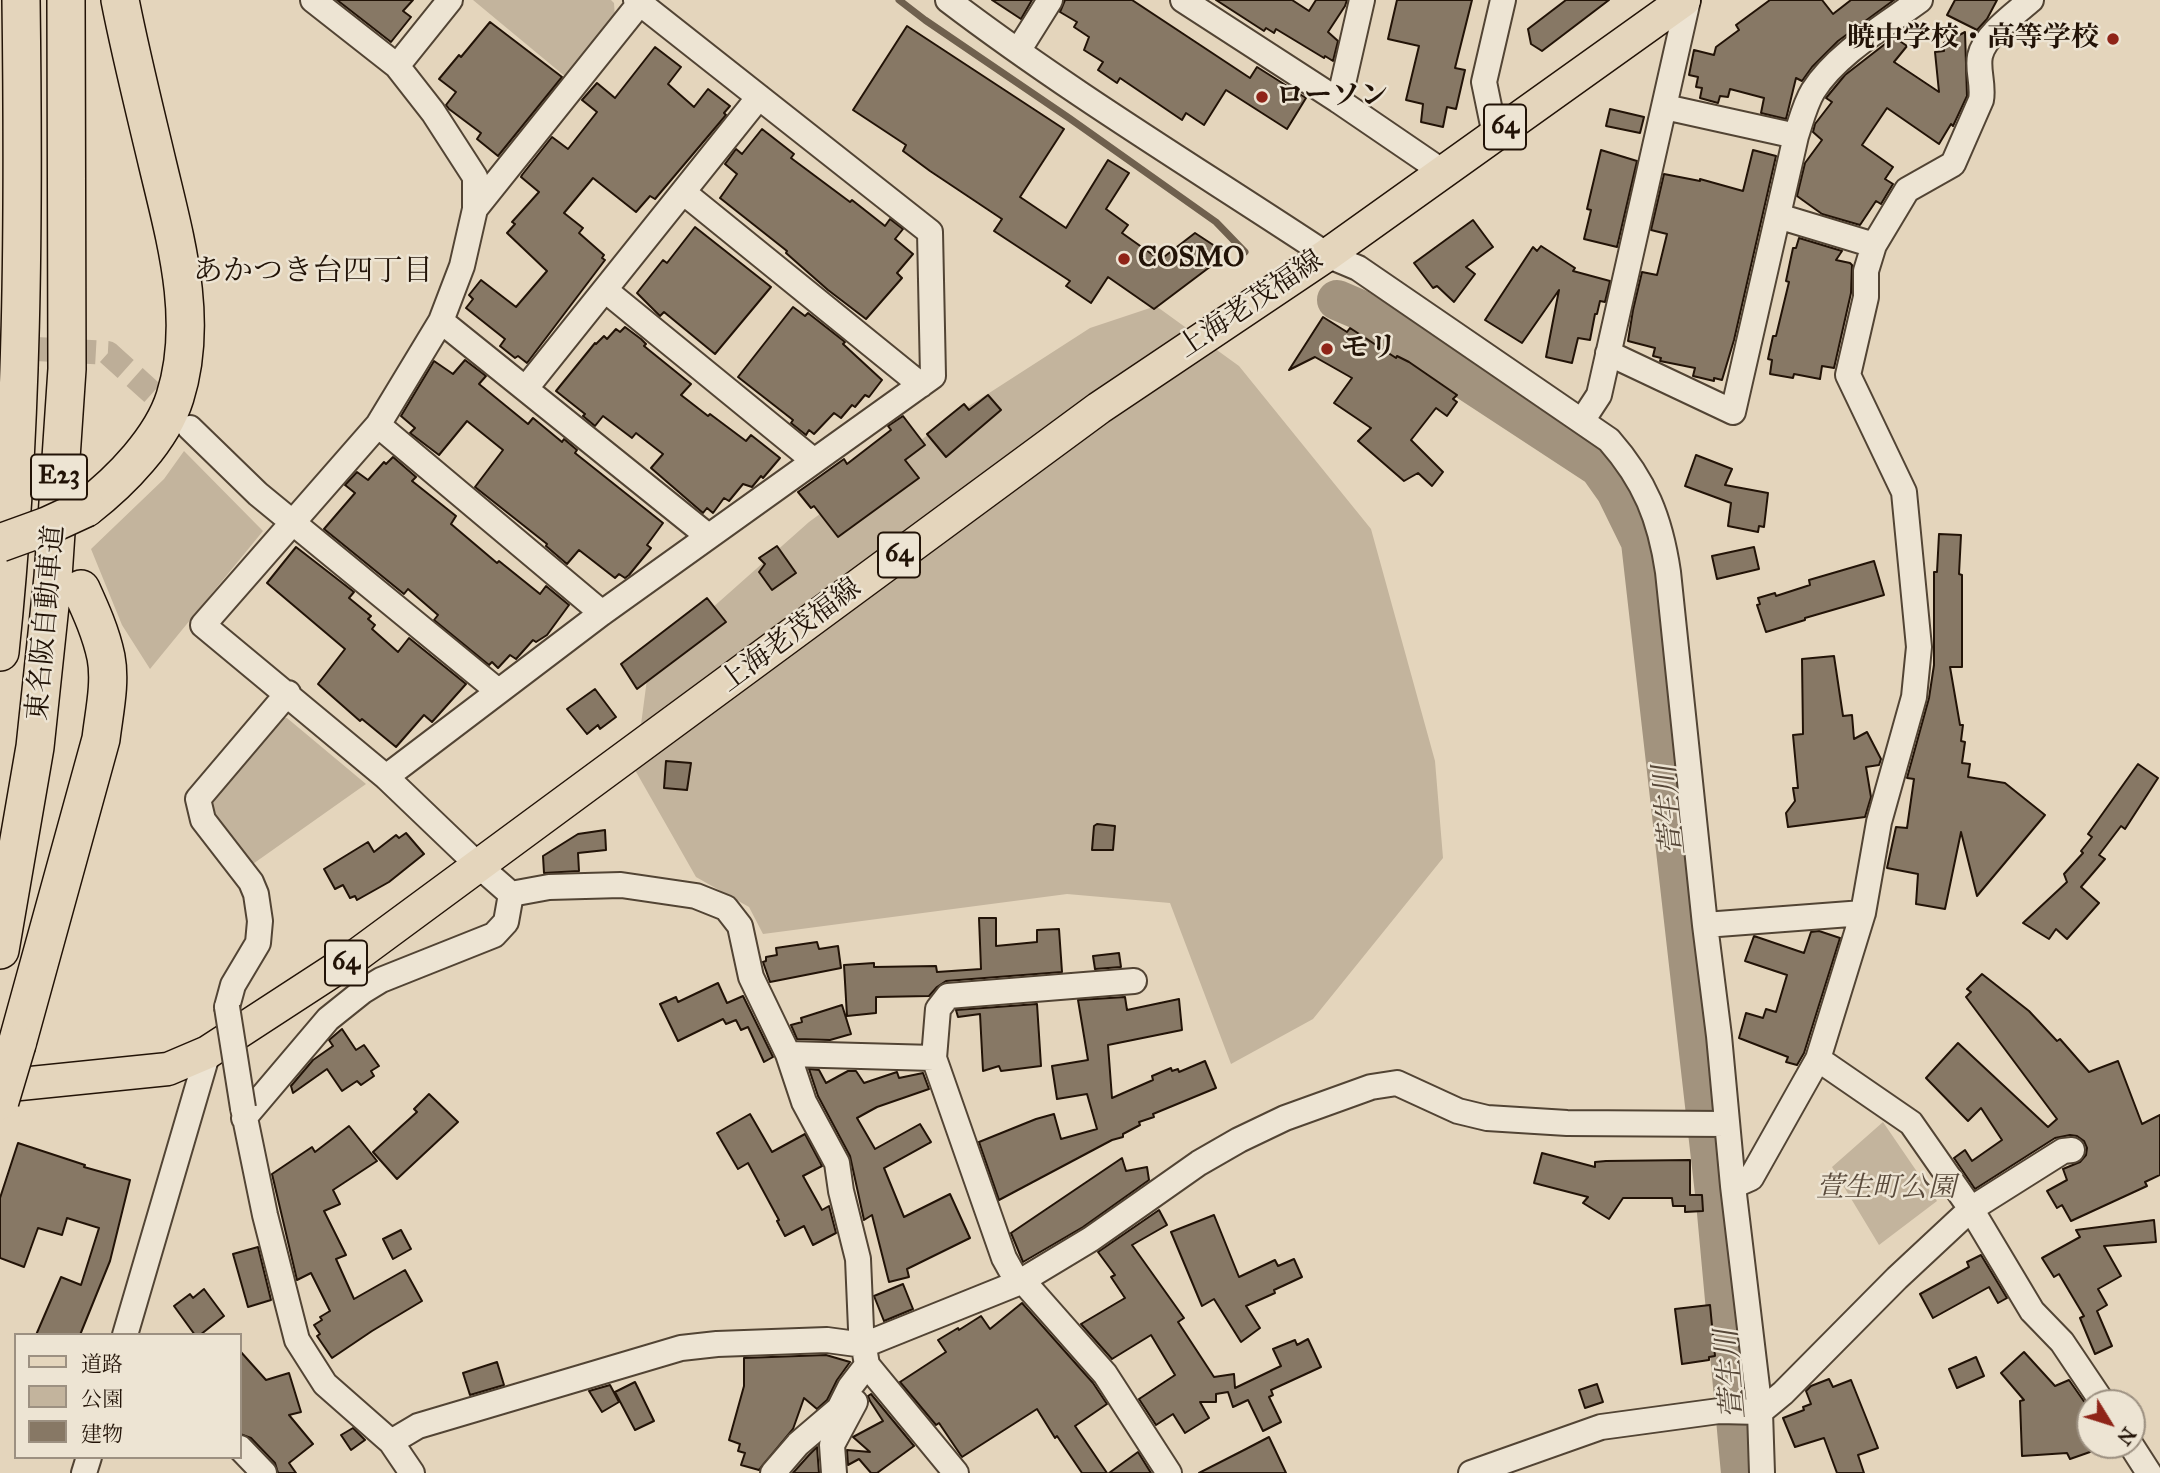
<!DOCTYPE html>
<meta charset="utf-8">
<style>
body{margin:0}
#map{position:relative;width:2160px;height:1473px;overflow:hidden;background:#e4d5bc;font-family:"IM FELL Great Primer","Noto Serif JP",serif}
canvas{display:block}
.legend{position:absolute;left:14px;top:1333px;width:228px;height:126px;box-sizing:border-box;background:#ede4d3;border:2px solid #9c9081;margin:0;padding:9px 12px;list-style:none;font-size:21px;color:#221307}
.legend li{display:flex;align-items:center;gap:14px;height:35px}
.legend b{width:35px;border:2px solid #9c9081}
.north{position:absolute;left:2076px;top:1389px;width:70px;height:70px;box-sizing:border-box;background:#ede4d3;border:2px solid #9c9081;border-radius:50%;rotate:128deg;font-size:19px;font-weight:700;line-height:28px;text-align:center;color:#221307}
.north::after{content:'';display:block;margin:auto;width:24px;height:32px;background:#8f2418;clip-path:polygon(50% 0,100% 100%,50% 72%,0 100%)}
</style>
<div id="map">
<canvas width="2160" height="1473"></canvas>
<ul class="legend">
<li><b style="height:9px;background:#e4d5bc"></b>道路</li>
<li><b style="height:19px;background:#c3b49d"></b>公園</li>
<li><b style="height:19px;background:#877865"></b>建物</li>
</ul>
<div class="north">N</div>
</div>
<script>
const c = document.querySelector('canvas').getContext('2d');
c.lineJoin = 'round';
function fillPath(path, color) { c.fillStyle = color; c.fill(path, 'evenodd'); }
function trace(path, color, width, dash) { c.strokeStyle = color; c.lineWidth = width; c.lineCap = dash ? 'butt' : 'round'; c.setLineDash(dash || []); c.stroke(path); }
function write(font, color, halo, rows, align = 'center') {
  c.font = font + ' "IM FELL Great Primer","Noto Serif JP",serif'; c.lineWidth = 5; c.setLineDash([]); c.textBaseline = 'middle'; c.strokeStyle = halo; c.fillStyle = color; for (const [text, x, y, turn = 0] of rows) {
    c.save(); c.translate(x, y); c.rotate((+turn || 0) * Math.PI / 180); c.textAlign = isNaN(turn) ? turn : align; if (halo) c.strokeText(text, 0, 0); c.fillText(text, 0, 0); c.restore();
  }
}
const green = new Path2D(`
 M473,0H611L614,3L615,18L567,78Z
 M1156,306L1239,366L1371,529L1435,761L1443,858L1313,1019L1231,1064L1170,903L1067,894L763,934L749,907L696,877L635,770L649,664L809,522L955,415L1090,328Z
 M184,451L263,531L150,669L122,625L91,549L164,479Z
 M278,718H287L366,784L250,866L211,815L210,800Z
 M1883,1122L1937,1201L1879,1245L1832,1167Z`);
const stream = new Path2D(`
 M899,0L925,20L1069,118L1216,222L1245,252`);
const river = new Path2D(`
 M1337,300L1358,309L1599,467L1616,491L1641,542L1716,1202L1741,1473`);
const building = new Path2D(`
 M337,0H413L403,11L411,17L391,42Z
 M992,0H1032L1021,19Z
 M1065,0H1132L1250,78L1257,67L1306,98L1287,129L1226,90L1204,125L1186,113L1182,120L1120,78L1117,83L1098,70L1103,62L1084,50L1089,37L1074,27L1077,22L1060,12Z
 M1216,0H1292L1309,11L1316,0H1347L1345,6L1328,32L1338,41L1333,61L1325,56L1324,58L1276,29L1274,33L1266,28L1264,31Z
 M1397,0H1472L1455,68L1465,70L1456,109L1447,107L1443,127L1421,122L1423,104L1406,100L1419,46L1388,39Z
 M1566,0H1609L1542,51L1531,44L1528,29Z
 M1770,0H1822L1833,14L1851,0H1894L1838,41L1812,67L1802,81L1796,78L1786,119L1761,113L1764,98L1730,89L1728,97L1720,96L1718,103L1700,98L1702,88L1696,87L1698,77L1689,75L1694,50L1714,55L1716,47L1739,30L1736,25Z
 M1955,0H1997L1987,19L1977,30L1947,15Z
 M490,22L562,77L498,156L477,139L481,133L449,109L446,105L456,92L439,79L459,55L461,57Z
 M907,26L1064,129L1020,197L1066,228L1108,160L1129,173L1106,209L1128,225L1122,233L1160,260L1195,233L1227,254L1154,309L1108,277L1091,303L1066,286L1070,281L994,231L1002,219L930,171L903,151L906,145L853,110Z
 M1965,32L1967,96L1953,126L1951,124L1939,144L1887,108L1862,145L1893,167L1885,179L1893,184L1881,204L1876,201L1860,225L1822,214L1797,196L1805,163L1822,140L1813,132L1815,124L1832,102L1826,98L1845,75L1894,37L1907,46L1894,62L1939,92L1935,52L1944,51V43Z
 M655,47L681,67L668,84L694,107L708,89L730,106L724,113L726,115L655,199L650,196L636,212L593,178L564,213L583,228L579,233L604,255L602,258L605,260L527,363L518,356L515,358L500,346L505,339L466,308L473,299L469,295L481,280L516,307L547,271L507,233L515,224L512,222L539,192L521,177L522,175L552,137L568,149L597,112L582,100L597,83L615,98Z
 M1610,109L1644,117L1640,133L1606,126Z
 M762,129L794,154L791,158L850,202L852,200L885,226L890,219L903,229L895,239L913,254L897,273L902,278L866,319L828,290L786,253L787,251L720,198L737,174L725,164L736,149L742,154Z
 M1601,150L1637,161L1617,247L1584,239L1591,210L1587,209Z
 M1753,150L1776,156L1734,340L1722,380L1714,378V381L1693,376L1695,368L1660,361L1661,358L1653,356L1655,348L1628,341L1633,310L1642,272L1657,275L1667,234L1651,230L1664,174L1700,181V179L1743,191Z
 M1473,220L1493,247L1466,267L1475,274L1454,302L1437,286L1433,288L1414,263Z
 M695,227L771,287L715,354L664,312L660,316L637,293L663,260L667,263Z
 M1799,238L1842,251L1836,260L1850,263L1852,265L1851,293L1834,368L1822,366L1820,379L1794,374L1793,378L1770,374L1772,360L1768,359L1773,336H1776L1789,282L1786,281L1793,248H1796Z
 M1541,246L1575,268L1573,271L1610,281L1605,302L1600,301L1597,314H1595L1590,340L1578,338L1572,363L1546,357L1559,290L1522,343L1485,320L1533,247L1537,251Z
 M793,307L805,316L808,313L845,342L843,344L882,380L869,397L865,395L855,407L852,405L841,418L834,413L814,434L809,430L806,435L791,423L793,420L738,377Z
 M1323,317L1347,332L1350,328L1396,358L1397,356L1409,362L1457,395L1453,399L1457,402L1447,416L1436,408L1411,440L1443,472L1432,486L1418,473L1404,481L1358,441L1371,428L1334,403L1352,378L1315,357L1289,370Z
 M625,327L641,339L646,344L644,346L691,384L681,395L708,416L710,414L746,441L751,435L780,458L763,478L761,476L752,487L743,484L729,501L724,498L713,513L707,508L703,513L651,468L663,454L636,433L632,438L603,416L595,426L583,416L585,414L556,391L595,343L596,344L604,336L607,339L616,329L620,332Z
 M465,360L486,376L479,384L528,424L533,418L562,442L564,439L577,450L575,453L663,523L647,545L651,548L629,575L625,578L619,574L615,578L579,550L567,564L546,546L547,544L475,487L503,450L467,421L439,455L410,433L415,428L401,416L434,361L453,374Z
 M988,395L1001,410L946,457L927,434L964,404L969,410Z
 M903,416L925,445L905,460L919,478L838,537L814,506L811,508L798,492L844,459L847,464L891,430L888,426Z
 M1696,455L1732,469L1725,485L1768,493L1764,527L1759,526L1758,532L1728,526L1731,503L1685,486Z
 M393,457L416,477L412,481L456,516L451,524L497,563L499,561L540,594L546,586L569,605L547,635L536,642L533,640L516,659L510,655L498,668L492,662L489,665L434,620L438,615L408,589L404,594L324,529L355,493L345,485L357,472L368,480L384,462L386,464Z
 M1939,534L1961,535L1959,574L1962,575V667H1950L1960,725H1963L1961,741L1965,742L1962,763L1970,764L1968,777L2005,783L2045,815L1977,896L1961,832L1945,909L1916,904L1918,874L1887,868L1896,827L1907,828L1914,779L1907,778L1929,698L1934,665V572H1937Z
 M777,546L796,573L772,590L759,572L765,564L759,558Z
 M296,547L354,592L349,598L371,616L368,619L375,625L372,629L398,652L409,638L466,684L432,722L424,715L396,747L362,719L360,721L318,684L345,649L267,583Z
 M1754,547L1759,569L1717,579L1712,556Z
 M1874,561L1884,595L1805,618V620L1766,632L1757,605L1760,604L1758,598L1775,593L1776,596L1810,585L1809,580Z
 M707,598L726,622L637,689L621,664Z
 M1834,656L1843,716L1852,715L1854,739L1867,732L1881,759L1879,765L1866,767L1871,797L1865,817L1788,827L1786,813L1795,801L1793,788H1798L1793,735L1803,734L1802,659Z
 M595,689L616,717L600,729L598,725L587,734L567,709Z
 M666,761L691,763L687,790L664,788Z
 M2138,764L2158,778L2125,829L2121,826L2099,855L2105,859L2081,887L2099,903L2067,939L2056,929L2049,939L2023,923L2067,882L2064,874L2083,853L2081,851L2092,837L2088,834Z
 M1097,824L1115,826L1113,850H1092L1094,826Z
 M605,830L606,850L578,853L579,871L544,873L543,856L578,834Z
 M406,833L424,854L389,882L357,900L355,896L350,898L343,885L335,889L324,869L368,842L374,852L396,835L399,838Z
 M979,918H996V946L1037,942V930L1059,929L1062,972L946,981L937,987L929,996L876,997V1013L847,1016L844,965L874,963V967L936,966L937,972L981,969Z
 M1819,931L1840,938L1804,1053L1797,1065L1786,1062L1788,1057L1739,1038L1746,1013L1763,1018L1766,1009L1776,1012L1787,975L1745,961L1754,936L1804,953L1811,932Z
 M817,942L819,949L838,946L841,968L770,982L763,962L766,961V957L777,955L776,948Z
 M1119,953L1121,967L1095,969L1093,956Z
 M1982,974L2029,1011L2057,1041L2060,1039L2089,1072L2118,1061L2142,1124L2160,1115V1175L2145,1182L2147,1186L2071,1221L2062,1205L2057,1208L2047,1191L2067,1180L2063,1169L2080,1162L2086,1155L2087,1148L2084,1141L2077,1136L2070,1135L2055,1138L1975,1189L1954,1158L1965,1150L1972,1161L2002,1140L1981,1108L1968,1121L1926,1078L1958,1043L2048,1127L2057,1119L1966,997L1971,992L1967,989Z
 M718,983L727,1003L743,996L773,1057L764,1062L748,1027L741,1030L736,1020L726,1024L723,1019L678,1041L660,1004L676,997L678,1002Z
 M1125,997L1127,1010L1179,999L1182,1030L1108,1045L1112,1098L1153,1080L1152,1076L1171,1068L1172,1071L1178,1069L1179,1072L1205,1061L1216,1088L1153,1114L1154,1117L1139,1122L1140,1125L1123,1134V1137L1112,1140L999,1200L979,1142L1036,1119L1054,1114L1061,1139L1097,1129L1087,1094L1057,1099L1052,1066L1088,1060L1078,1000Z
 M1037,1004L1041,1066L1001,1071L999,1066L983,1071L980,1014L958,1017L956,1010Z
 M842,1005L851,1034L830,1040L797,1039L791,1025L802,1022L801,1018Z
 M342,1029L356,1050L364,1045L379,1066L371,1071L374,1076L361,1085L357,1081L342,1091L327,1069L293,1093L291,1086L313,1060L333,1046L329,1040Z
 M809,1069L819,1070L826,1083L848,1071H856L864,1083L897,1072L899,1078L923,1073L929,1089L877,1107L857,1118L875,1149L920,1124L931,1142L884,1168L904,1217L950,1194L970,1238L907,1269L909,1277L889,1282L872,1215L864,1220L850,1156L818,1096Z
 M429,1094L458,1122L397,1179L373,1152L417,1112L414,1109Z
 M750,1114L772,1152L805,1134L822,1166L803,1176L822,1210L829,1206L836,1233L813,1245L804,1226L785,1236L777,1221L779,1220L748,1163L738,1169L717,1133Z
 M349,1126L377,1161L333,1190L340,1204L324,1211L346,1255L336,1259L354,1299L405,1270L422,1301L372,1331L332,1358L317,1336L320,1334L314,1325L322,1320L320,1317L330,1311L311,1273L297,1280L272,1174L312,1147L315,1152Z
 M18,1143L85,1165L84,1167L130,1180L110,1261L80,1335H36L61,1277L81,1285L99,1228L67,1218L62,1235L38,1228L24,1267L0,1258V1198Z
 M1542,1153L1595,1167V1162L1606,1161L1690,1160V1195H1702L1703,1211L1685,1212V1206H1673L1672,1198H1623L1609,1219L1583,1203L1588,1197L1534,1183Z
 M1122,1158L1126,1171L1147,1167L1149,1180L1083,1227L1023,1262L1011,1233Z
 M1159,1210L1167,1225L1132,1245L1184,1318L1178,1322L1214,1377L1234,1374L1235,1388L1281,1366L1273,1349L1295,1340L1297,1345L1308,1339L1321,1367L1271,1390L1273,1395L1269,1397L1281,1422L1263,1431L1248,1400L1233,1407L1228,1392L1216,1394V1402H1200L1209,1418L1185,1433L1173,1414L1156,1425L1139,1399L1175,1375L1151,1335L1112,1359L1081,1324L1125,1298L1111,1277L1115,1275L1098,1252Z
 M1214,1215L1239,1277L1275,1260L1278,1266L1294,1259L1302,1277L1274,1290L1275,1293L1246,1306L1260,1328L1241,1342L1214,1299L1202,1306L1171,1232Z
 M2154,1220L2156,1242L2104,1246L2121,1276L2098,1289L2107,1305L2097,1311L2112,1346L2095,1354L2080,1318L2084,1316L2059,1274L2054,1277L2042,1258L2080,1237L2076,1230Z
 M401,1230L411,1249L393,1259L383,1239Z
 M258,1247L271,1300L248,1307L233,1254Z
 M1981,1255L2007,1298L1998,1303L1989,1287L1933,1318L1920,1294L1969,1267L1967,1262Z
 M903,1284L913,1309L884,1321L874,1296Z
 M204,1289L224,1316L200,1335H195L174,1306L190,1294L193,1298Z
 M1022,1303L1093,1383L1107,1404L1075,1426L1107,1473H1082L1057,1436L1055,1438L1037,1409L962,1457L939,1423L936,1425L900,1382L946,1352L938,1340L958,1328L959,1330L981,1316L990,1329Z
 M1710,1305L1715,1356L1709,1357V1360L1682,1364L1675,1309Z
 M240,1351L266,1380L289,1373L301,1412L289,1415L313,1444L289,1463L296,1473H278L275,1463L251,1438L240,1434Z
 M2024,1352L2055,1386L2069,1380L2090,1410V1452L2070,1459L2067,1453L2022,1456L2020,1401L2024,1400L2001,1373Z
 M826,1355L850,1362L837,1380L827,1400L817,1409L804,1398L793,1429L759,1470L741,1465L745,1453L738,1451L740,1444L729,1440L744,1386V1358Z
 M1976,1357L1984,1376L1957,1388L1949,1369Z
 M497,1362L504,1385L470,1395L463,1373Z
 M1829,1379L1833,1387L1851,1380L1869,1425L1878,1448L1858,1455L1864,1473H1837L1824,1438L1795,1447L1783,1418L1804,1410L1803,1407L1811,1404L1806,1391L1811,1386Z
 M635,1382L654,1421L635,1430L615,1392Z
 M1597,1384L1603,1402L1585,1408L1579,1390Z
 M610,1385L619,1402L602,1412L589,1391Z
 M871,1394L914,1446L877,1473H871L859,1459L848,1465L847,1450L870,1452L853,1437L883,1421L870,1401L868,1396Z
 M353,1428L365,1440L351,1450L341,1435Z
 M1269,1437L1286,1473H1199L1246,1449Z
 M817,1447L819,1473H793L809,1455Z
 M1138,1452L1151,1473H1109Z`);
const minorTunnel = new Path2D(`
 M0,347L108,353L180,418`);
const minor = new Path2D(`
 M313,0L397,66L433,112L475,177V209L462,266L441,321L378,425L203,625L386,777L479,866L511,894L549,887L621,885L696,896L726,908L740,926L751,977L788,1054L934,1058L1004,1258L1018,1283
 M948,0C1069,92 1200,171 1327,255L1358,268L1609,440C1645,481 1660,518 1668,572L1705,925L1719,1036L1733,1186L1760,1412L1762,1473
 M1183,0L1339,101L1443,172
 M2031,0C2016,13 1984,36 1980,56C1977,70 1984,85 1981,100L1953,164L1907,190L1874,245L1866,271V297L1848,375L1904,492L1919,647L1914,697L1879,822L1863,913L1818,1059L1911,1123L1971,1209L2032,1311L2062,1342L2103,1403
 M1018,51L1050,0
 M397,66L450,0
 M1339,101L1362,0
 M1665,107L1796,136
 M1495,135L1484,82L1503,0
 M683,192L921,385
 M475,209L640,3
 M1778,216L1874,245
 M605,290L813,460
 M441,321L708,536
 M1608,353L1733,412L1796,136C1801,121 1805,104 1813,91C1836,54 1886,25 1920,0
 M526,388L759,97
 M1582,421L1599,395L1688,0
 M378,425L602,613
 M190,428L258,494L498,691
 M386,777L602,613L933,376L930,232L636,0
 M1705,925L1863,913
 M227,1007L233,985L258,943L260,921L256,894L251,882L203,820L198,799L288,693
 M788,1054L804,1102L837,1163L841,1191L858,1259L861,1329L867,1365L956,1473
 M934,1058L938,1009L948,996L1134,981
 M243,1108L265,1215L297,1340L325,1384L391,1442L412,1473
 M244,1118L328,1019L363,991L381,980L494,935L506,922L511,894
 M1733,1186L1751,1178L1818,1059
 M1022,1280L1105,1374L1169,1473
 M125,1335L208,1052
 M391,1442L418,1426L681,1348L717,1344L827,1340L864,1345L1018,1283L1091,1239L1199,1163L1239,1140L1285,1118L1371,1087L1397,1083L1458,1111L1487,1118L1567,1123L1727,1124
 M2131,1445L2149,1473
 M240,1448L264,1473
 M84,1473L89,1457
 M773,1473L798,1444L839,1409L850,1387L867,1365
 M834,1473L832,1445L855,1402
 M1471,1473L1601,1427L1719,1411L1760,1412L1783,1393L1897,1278L1971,1209L2063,1151L2072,1150`);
const major = new Path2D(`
 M0,1086L168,1069L208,1052L357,955L1099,408L1327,255L1684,0`);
const highway = new Path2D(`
 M86,508C121,481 162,439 175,397C199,321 176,241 158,166C145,111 131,56 120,0
 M0,652C23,435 24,218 21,0
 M0,950L35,747L53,577L67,369L66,0
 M17,1044L101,739C104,713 111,683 106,657C101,633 91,611 81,589`);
const minorBridge = new Path2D(`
 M227,1007L243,1108`);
const highwayBridge = new Path2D(`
 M0,543L47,526L86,508
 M0,1101L17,1044`);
const markers = [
 [2113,39,7,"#8f2418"],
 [1262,97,7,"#8f2418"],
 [1124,259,7,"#8f2418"],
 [1327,349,7,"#8f2418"]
];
const shields = [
 [1505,127,42],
 [59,477,56],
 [899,555,42],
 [346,963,42]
];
const shieldNames = [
 ["64",1505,127],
 ["E23",59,477],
 ["64",899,555],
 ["64",346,963]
];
const poiNames = [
 ["暁中学校・高等学校",2099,39,"right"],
 ["ローソン",1276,97],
 ["COSMO",1138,259],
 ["モリ",1341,349]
];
const streetNames = [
 ["上海老茂福線",1251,305,-34],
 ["東名阪自動車道",47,623,-85],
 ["上海老茂福線",791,636,-37]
];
const parkNames = [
 ["萱生町公園",1886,1189]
];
const neighbourhoodNames = [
 ["あかつき台四丁目",313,273]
];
const waterNames = [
 ["萱生川",1671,810,-96],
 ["萱生川",1732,1374,-95]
];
fillPath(green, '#c3b49d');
trace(stream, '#6f604e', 7);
trace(river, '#a2937e', 40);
fillPath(building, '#877865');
trace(building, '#221307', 2);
trace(minorTunnel, '#bdae98', 24, [24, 12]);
trace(minor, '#524434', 28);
trace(major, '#221307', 35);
trace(highway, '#221307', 40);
trace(minor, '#ede4d3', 24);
trace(major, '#e4d5bc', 32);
trace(highway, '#e4d5bc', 37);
trace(minorBridge, '#524434', 28, []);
trace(highwayBridge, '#221307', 40, []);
trace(minorBridge, '#ede4d3', 24);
trace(highwayBridge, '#e4d5bc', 37);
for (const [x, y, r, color] of markers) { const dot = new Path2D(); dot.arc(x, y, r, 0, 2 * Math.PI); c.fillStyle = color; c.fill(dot); trace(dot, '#ede4d3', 2.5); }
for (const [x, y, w] of shields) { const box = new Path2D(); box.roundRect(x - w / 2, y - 22.5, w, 45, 5); c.fillStyle = '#ede4d3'; c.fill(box); trace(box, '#221307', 2); }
write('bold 26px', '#221307', null, shieldNames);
write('bold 28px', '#221307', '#ede4d3', poiNames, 'left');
write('28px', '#221307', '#ede4d3', streetNames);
write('italic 28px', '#5a4b3c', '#ede4d3', parkNames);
write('30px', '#221307', '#ede4d3', neighbourhoodNames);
write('italic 30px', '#554637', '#ede4d3', waterNames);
</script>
